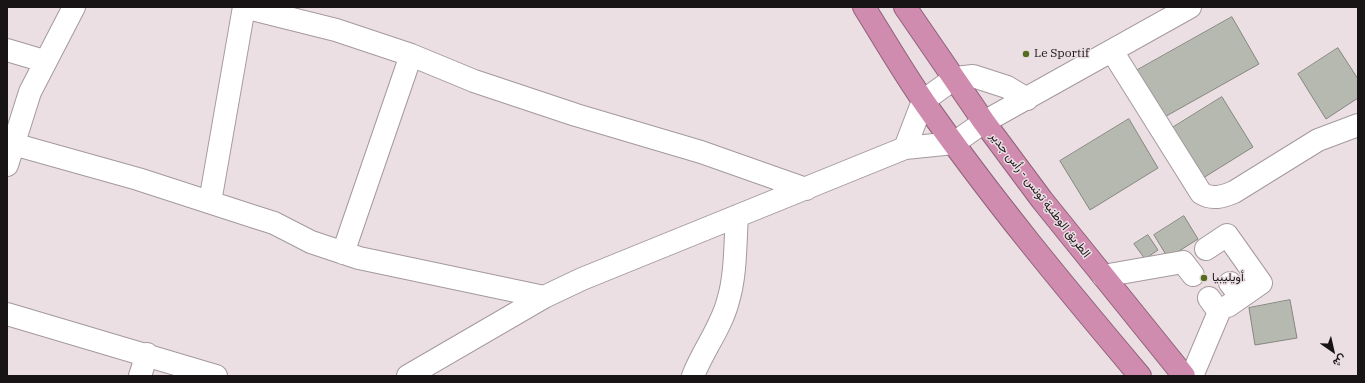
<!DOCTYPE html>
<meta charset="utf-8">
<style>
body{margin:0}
#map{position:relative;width:1365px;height:383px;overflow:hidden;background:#ebdfe4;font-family:"IBM Plex Serif",Vazirmatn,serif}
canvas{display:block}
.frame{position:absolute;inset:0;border:8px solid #181416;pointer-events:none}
.north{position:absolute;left:1313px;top:331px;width:40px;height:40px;-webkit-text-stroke:3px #ebdfe4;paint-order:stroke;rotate:146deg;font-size:11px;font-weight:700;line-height:16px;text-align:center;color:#181416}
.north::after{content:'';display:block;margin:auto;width:14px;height:18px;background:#181416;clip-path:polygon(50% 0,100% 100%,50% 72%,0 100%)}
</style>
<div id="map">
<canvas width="1365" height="383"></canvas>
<div class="frame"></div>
<div class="north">ش</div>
</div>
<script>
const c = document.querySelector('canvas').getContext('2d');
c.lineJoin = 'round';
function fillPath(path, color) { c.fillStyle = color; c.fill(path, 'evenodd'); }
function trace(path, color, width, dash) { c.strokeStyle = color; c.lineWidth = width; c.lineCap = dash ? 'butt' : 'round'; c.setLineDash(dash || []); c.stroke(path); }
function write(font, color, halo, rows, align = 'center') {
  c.font = font + ' "IBM Plex Serif",Vazirmatn,serif'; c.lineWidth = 3; c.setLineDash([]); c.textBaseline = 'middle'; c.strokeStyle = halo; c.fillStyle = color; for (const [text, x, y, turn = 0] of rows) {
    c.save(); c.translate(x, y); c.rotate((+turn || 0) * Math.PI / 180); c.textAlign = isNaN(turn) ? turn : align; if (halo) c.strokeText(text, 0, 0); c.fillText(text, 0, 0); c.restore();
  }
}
const building = new Path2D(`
 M1232,17L1259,64L1161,119L1134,72Z
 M1338,48L1358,79V98L1326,119L1298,74Z
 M1222,97L1253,147L1195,183L1164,133Z
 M1129,119L1158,168L1090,210L1060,161Z
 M1184,216L1198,239L1168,258L1154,235Z
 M1148,235L1158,250L1145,259L1134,244Z
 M1290,300L1297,338L1255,345L1249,308Z`);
const minor = new Path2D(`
 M244,7L336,30L411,55L474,81L576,115L701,152L806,189
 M7,50L44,61
 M1112,51L1201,193C1212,200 1222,197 1234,192L1318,140L1358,125
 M13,144L138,179L252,216L274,223L311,242L359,258L544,297
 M905,148L923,101L955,78L973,76L1007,87L1027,99
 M7,165L30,92L74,7
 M210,202L244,7
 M1206,249L1227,235L1261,283L1241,297
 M343,253L411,55
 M1103,276L1183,262L1193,275
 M1228,306L1241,297L1230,283
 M7,314L216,376
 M140,376L147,354
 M408,376L544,297L582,279L905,148L954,143L984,122L1190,7
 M693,376C703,350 721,328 728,301C736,275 735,244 737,216
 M1192,376L1219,312L1209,298`);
const highway = new Path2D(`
 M864,7C884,39 903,72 924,102C991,198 1065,287 1140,376
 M905,7L984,122L1042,200L1184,376`);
const markers = [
 [1026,54,4,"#546d1f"],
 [1204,278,4,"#546d1f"]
];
const poiNames = [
 ["Le Sportif",1034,54],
 ["أويليبيا",1212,278]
];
const streetNames = [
 ["الطريق الوطنية تونس - رأس جدير",1040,195,52]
];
fillPath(building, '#b5b9b0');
trace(building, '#83877e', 1);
trace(minor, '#a4999e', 24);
trace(highway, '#906279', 24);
trace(minor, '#fff', 22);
trace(highway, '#d08cae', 22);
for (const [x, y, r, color] of markers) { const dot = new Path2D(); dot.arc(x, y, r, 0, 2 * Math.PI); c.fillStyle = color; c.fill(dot); trace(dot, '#ebdfe4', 1.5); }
write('12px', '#181416', '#ebdfe4', poiNames, 'left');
write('12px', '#181416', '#ebdfe4', streetNames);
</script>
